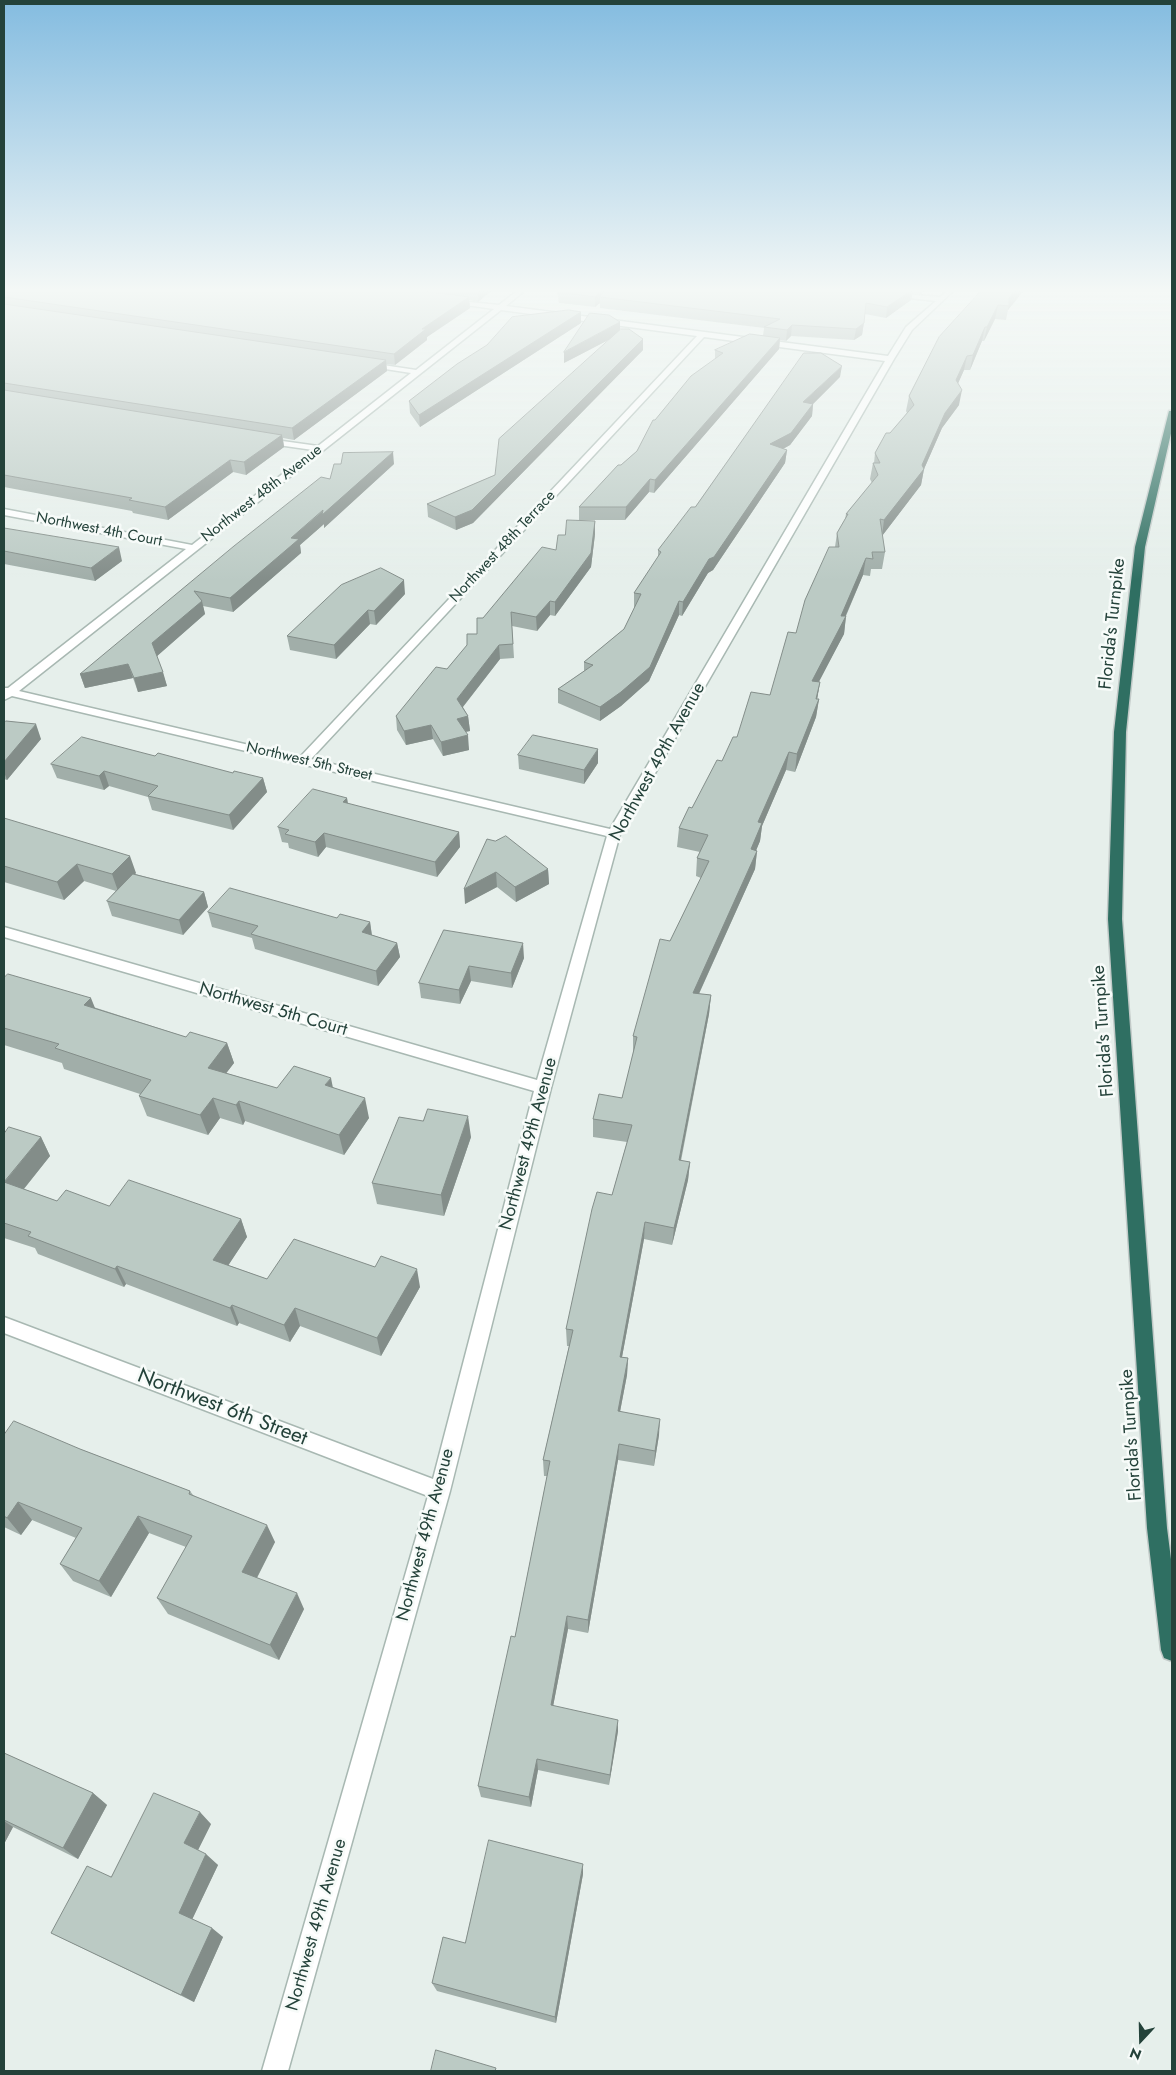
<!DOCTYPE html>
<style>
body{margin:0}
#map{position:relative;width:1176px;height:2075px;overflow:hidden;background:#e6efeb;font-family:Jost,sans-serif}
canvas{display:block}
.frame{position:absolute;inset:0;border:5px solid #24423a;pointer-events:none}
.north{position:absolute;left:1116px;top:2015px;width:50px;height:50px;-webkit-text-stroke:4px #f7fbf9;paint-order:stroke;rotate:201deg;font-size:14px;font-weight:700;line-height:20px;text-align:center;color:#24423a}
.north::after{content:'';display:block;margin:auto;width:18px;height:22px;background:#24423a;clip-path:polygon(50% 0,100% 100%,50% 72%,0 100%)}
</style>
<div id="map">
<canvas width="1176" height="2075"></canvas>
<div class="frame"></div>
<div class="north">N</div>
</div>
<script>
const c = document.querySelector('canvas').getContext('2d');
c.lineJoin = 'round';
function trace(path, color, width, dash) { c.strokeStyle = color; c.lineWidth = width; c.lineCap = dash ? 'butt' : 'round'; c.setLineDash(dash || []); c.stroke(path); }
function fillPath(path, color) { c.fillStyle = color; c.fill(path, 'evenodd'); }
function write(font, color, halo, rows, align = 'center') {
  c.font = font + ' Jost,sans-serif'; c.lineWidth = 5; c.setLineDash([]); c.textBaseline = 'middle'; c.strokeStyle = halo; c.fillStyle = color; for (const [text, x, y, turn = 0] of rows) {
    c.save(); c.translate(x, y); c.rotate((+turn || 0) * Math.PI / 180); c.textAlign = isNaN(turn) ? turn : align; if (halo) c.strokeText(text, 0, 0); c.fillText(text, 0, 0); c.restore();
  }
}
const street = new Path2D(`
 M517,291H524L506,306L888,356L906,327L936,301L866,293L863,291L940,297L947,291H953L912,330L894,359L620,834L551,1088L450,1491L288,2071H262L428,1496L4,1333V1317L433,1479L534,1091L4,937V927L537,1080L607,836L12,696L4,700V688H8L186,549L4,515V509L192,545L313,450L264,443L261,442V438L318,446L411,373L366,366L362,364L363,362L416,370L494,309L451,303L448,301L449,300L499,305ZM501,310L697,336L300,757L19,691ZM704,337L885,361L610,829L311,759Z`);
const highway = new Path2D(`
 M1169,411H1172V429L1145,547L1126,732L1122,919L1167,1528L1172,1567V1661L1164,1658L1161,1650L1147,1528L1108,919L1114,732L1135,547Z`);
const wall = new Path2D(`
 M4,290H492L478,302L469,300L470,308L427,337V340L395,365L386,364L387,371L294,440L283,438L284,447L246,475L233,472L168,520L133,513L132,511L4,487Z
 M557,290H925L921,294L913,293L911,300L886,318L865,314L862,335L854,340L791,336L786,341L780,340L779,349L654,493L649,492L625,520H579V507L621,465L637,451L655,420L715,359V350L763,335L764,328L600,308V303L595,307L559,303Z
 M982,290H1024L1008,310L1006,320L995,319L984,341H982L970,370H964L958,383L959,405L942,428L924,469L921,485L882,536L885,552L882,569H871L870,576L863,575L846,616L844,634L818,682H820L817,699H819L816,717L795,772L786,770L762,826L760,841L756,850L757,851L755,869L699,994L711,995L709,1014L681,1161L690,1162L688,1180L672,1245L644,1239L622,1357L628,1358L627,1375L620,1412L659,1435L654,1466L618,1460L588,1633L568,1629L553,1706L618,1731L609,1785L538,1770L531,1807L481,1797L478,1786L515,1637L547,1476H544L543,1460L569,1346H567L566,1329L612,1195L627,1142L593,1137V1119L622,1098L633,1055V1036L670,941L701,878L696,876L697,858L700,852L677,847L679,828L737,737L770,695L796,633L835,547L837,533L845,519L846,514L872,483L870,479L873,463H874L875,453L907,413L906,411L909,396Z
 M581,312V323L420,427L410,413L409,401Z
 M620,322V330L643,339V350L473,523L456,530L428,517L427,504L495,475L610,339L564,363Z
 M840,377L813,404L812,416L790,445L783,449L787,450L785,463L713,570L708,573L682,616L679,615L649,681L621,706L600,721L558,703V689L584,671V662L624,629L635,607H634V593L658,558V550L695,507Z
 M394,464L324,528V524L300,545L301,553L233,612L203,606L205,614L157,656L167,686L138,692L133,678L85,688L80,674L330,479Z
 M595,521V534L591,567L555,616L550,615L537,631L512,626L514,658L500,659L463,707L468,716L470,731L465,732L469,750L443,756L433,739L406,745L397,730L396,716L447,669L477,634L483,618L556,550L565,535Z
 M4,528L122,561L95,581L4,564Z
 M405,594L376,625L370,624L336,659L290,650L287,636Z
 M4,723L41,739L7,780L4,779Z
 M518,755L598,763L584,784L519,769Z
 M155,756L233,773L263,778L267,792L233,830L152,810L148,797L109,786L104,790L57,778L51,764Z
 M347,798L348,804L459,832L460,847L437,877L326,847L318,857L289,848L288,843L282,842L278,827Z
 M4,818L136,873L135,874L204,892L208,907L183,935L112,916L107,901L116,891L84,881L64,900L4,882Z
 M487,839L548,869L549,884L516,902L497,887L465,904Z
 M208,912L337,918L370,922L372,935L397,943L400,957L378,986L255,949L252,938L212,927Z
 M444,930L524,958L512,988L471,981L460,1004L421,998L419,983Z
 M4,978L186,1037L227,1043L234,1063L226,1073L277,1088L333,1087L369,1118L344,1155L245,1121L243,1125L220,1118L208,1135L147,1116L139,1096L140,1094L64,1069L62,1063L4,1045Z
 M423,1121L471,1137L444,1216L377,1204L372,1183Z
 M4,1134L41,1137L50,1156L24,1189L57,1201L241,1219L247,1237L228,1265L267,1279L420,1287L381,1356L300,1326L290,1342L239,1323L237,1326L126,1284L124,1287L38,1254L35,1248L4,1238Z
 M4,1435L80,1449L190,1491L193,1495L275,1542L257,1578L304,1609L279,1660L168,1614L157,1598L186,1547L149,1533L111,1597L73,1581L60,1564L76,1538L32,1520L21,1535L4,1527Z
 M4,1753L93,1793L107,1805L78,1859L13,1827L4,1844Z
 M211,1824L198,1850L218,1865L192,1919L223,1937L194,2002L51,1933L111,1877Z
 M583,1874L556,2023L437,1991L432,1983L465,1943Z`);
const shadedWall = new Path2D(`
 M478,290H492L478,302Z
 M602,290H607L600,297V303L595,307V297Z
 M912,290H913L911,300L886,318L887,307Z
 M1016,290H1024L1008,310L1009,298Z
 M469,297L470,308L427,337V340L395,365L394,354L422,329Z
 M998,305L995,319L984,341L987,327Z
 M581,312V323L420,427L419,415Z
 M620,322V334L564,363V352Z
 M864,323L862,335L854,340L856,329Z
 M792,325L791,336L786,341L787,330Z
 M985,327L982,341L970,370L973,355Z
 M780,338L779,349L654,493L655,480Z
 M643,339V350L473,523L456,530L455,517Z
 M967,356L964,370L953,395L956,380Z
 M386,360L387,371L294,440L292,428Z
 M842,366L840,377L802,415L803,402Z
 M962,390L959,405L942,428L924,469L921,485L882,536L884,520L922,465L945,413Z
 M813,404L812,416L790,445L768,457L770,444Z
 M282,435L284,447L246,475L244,462Z
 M787,450L785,463L713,570L708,573L682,616L683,602L709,559Z
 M393,452L394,464L324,528V524L300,545L301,553L233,612L230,598L291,538Z
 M230,460L233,472L168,520L165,507Z
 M650,479L649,492L625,520L626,507Z
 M595,521V534L591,567L555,616V602Z
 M119,547L122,561L95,581L91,568Z
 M866,558L863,575L842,624L846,616L844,634L810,699L812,681Z
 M404,580L405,594L376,625L374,611Z
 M202,601L205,614L156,657L152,643Z
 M550,601V615L537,631L536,617Z
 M679,601V615L649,681L621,706L600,721V707Z
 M368,610L370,624L336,659L334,645Z
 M499,645L500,659L458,713L457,699Z
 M128,664L133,678L85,688L80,674Z
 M163,672L167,686L138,692L134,678Z
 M820,682L817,700L819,699L816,717L795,772L797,754L816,699Z
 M468,716L470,731L459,733L457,719Z
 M36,724L41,739L7,780L4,772V762Z
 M431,725L433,739L406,745L404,731Z
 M468,735L469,750L443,756L441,742Z
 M598,749V763L584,784V770Z
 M789,752L786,770L762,826L760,841L749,868L751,849L758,822Z
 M104,771L109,786L104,790L99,776Z
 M263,778L267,792L233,830L229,815Z
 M347,798L349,813L343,802Z
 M459,832L460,847L437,877L435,862Z
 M324,833L326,847L318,857L315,842Z
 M757,851L755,869L691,1011L693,993Z
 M130,856L136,873L118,891L112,874Z
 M77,864L84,881L64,900L57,882Z
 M548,869L549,884L516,902L515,887Z
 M496,872L497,887L465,904L464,889Z
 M204,892L208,907L183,935L179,920Z
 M370,922L372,937L362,932Z
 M397,943L400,957L378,986L376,971Z
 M523,943L524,958L512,988L511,973Z
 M469,966L471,981L460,1004L459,990Z
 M711,995L709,1014L677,1178L679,1160Z
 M91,998L99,1018L84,1005Z
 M227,1043L234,1063L215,1088L208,1068Z
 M331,1078L335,1098L325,1085Z
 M213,1098L220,1118L208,1135L200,1115Z
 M365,1098L369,1118L344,1155L339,1135Z
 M239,1101L245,1121L243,1125L236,1105Z
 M468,1116L471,1137L444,1216L441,1195Z
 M41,1137L50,1156L14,1201L4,1183Z
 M690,1162L688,1180L672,1245L674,1228Z
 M241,1219L247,1237L220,1278L213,1260Z
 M645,1222L644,1239L619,1373L620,1357Z
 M117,1266L126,1284L124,1287L115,1269Z
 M417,1269L420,1287L381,1356L377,1338Z
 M232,1305L239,1323L237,1326L230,1308Z
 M295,1308L300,1326L290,1342L284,1325Z
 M628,1358L627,1375L617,1427L618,1411Z
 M660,1419L659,1435L654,1466L655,1451Z
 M619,1444L618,1460L588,1633V1620Z
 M18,1502L32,1520L21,1535L7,1518Z
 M138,1516L149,1533L111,1597L99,1581Z
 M267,1525L275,1542L251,1589L242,1572Z
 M297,1593L304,1609L279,1660L270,1645Z
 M567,1616L568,1629L551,1717V1705Z
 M618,1720V1731L609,1785L610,1775Z
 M537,1759L538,1770L531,1807L529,1797Z
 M93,1793L107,1805L78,1859L63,1848Z
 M200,1812L211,1824L196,1854L184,1843Z
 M4,1821L13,1827L4,1844Z
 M206,1854L218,1865L191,1922L179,1913Z
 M583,1864V1874L556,2023L555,2017Z
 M212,1928L223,1937L194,2002L181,1995Z`);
const building = new Path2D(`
 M4,290H417L469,297L422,329H426L394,354L4,297Z
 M558,290H602L595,297L559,292Z
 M605,290H912L887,307L866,303L864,323L856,329L792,325L787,330L764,327L780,319L600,297Z
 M982,290H1016L1009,298V306L998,305L987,327H985L973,355L967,356L956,380L962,390L945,413L922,465L924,469L884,520L880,519L885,552H872L873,559L866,558L841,616H846L812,681L820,682L816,699H819L797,754L789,752L758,822L762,823L751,849L757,851L693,993L711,995L679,1160L690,1162L674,1228L645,1222L620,1357L628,1358L618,1411L660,1419L655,1451L619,1444L588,1620L567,1616L551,1705L618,1720L610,1775L537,1759L529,1797L478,1786L511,1636L515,1637L550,1461L543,1460L573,1330L566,1329L592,1209L597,1192L612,1195L632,1125L593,1119L599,1094L622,1098L637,1037L633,1036L660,939L670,941L709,861L697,858L708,835L679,828L689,807L692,808L717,760L722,761L733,737H737L751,692L770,695L788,632L796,633L805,600L829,547H839L837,533L848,514H846L878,475L873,463H880L875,453L886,433H890L914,405L909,396L939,337Z
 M4,304L386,360L292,428L4,383Z
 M569,310L581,312L419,415L409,401L457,364L487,345L512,317Z
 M590,313L609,315L620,322L564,352Z
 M621,329H629L643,339L472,510L455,517L427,504L495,475L499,439Z
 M750,334L780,338L655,480L650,479L626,507H579L618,465H621L637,451L653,420H655L691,376L723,353L715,350Z
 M804,353H821L842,366L803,402L813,404L791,433L770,444L787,450L714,557L709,559L683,602L679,601L650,667L621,692L600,707L558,689L593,665L584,662L624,629L641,594L634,593L661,552L658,550L691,507H695Z
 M4,390L282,435L244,462L230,460L165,507L129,500L132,498L4,475Z
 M393,452L322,515L323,510L291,538L299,539L230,598L194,591L202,601L152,643L163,672L134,678L128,664L80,674L234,546L321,477L330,479L334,464H341L343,453Z
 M567,520L595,521L591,553L555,602L550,601L536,617L511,612L513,644L499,645L457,699L468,716L457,719L468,735L441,742L431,725L404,731L396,716L436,667L447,669L467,645V634H477V618H483L542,547L556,550L558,535H565Z
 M4,528L119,547L91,568L4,551Z
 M381,568L404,580L374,611L368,610L334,645L287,636L341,585Z
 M6,721L36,724L4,762V723Z
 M533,735L598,749L584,770L518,755Z
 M82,737L155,756L158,753L233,773L234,771L263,778L229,815L148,796L158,786L104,771L99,776L51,764Z
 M313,789L347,798L343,802L459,832L435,862L324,833L315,842L285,834L289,830L278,827Z
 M4,818L130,856L112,874L77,864L57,882L4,866Z
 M506,836L548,869L515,887L496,872L464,889L487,839L495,841Z
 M133,874L204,892L179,920L107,901Z
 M230,888L337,918L340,914L370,922L362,932L397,943L376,971L251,934L258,926L208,912Z
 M444,930L523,943L511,973L469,966L459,990L419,983Z
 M8,974L91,998L84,1005L186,1037L190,1032L227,1043L208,1068L277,1088L294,1066L331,1078L325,1085L365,1098L339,1135L239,1101L236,1105L213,1098L200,1115L139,1096L151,1080L55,1048L59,1044L4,1028V978Z
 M428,1109L468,1116L441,1195L372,1183L399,1117L423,1121Z
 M9,1127L41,1137L4,1182V1134Z
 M129,1180L241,1219L213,1260L267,1279L294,1239L375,1267L381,1256L417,1269L377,1338L295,1308L284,1325L232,1305L230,1308L117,1266L115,1269L28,1236L31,1232L4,1223V1182L57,1201L66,1190L109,1206Z
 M14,1421L80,1449L190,1491L189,1494L267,1525L242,1572L297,1593L270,1645L157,1598L192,1536L138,1516L99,1581L60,1564L82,1528L18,1502L7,1518L4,1516V1435Z
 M4,1753L93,1793L63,1848L4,1820Z
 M154,1793L200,1812L184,1843L206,1854L179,1913L212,1928L181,1995L51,1933L87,1866L111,1877Z
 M489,1840L583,1864L555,2017L432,1983L443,1937L465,1943Z
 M436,2050L496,2068L495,2071H431Z`);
const farStreetnames = [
 ["Northwest 48th Avenue",262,494,-38],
 ["Northwest 4th Court",99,530,11],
 ["Northwest 48th Terrace",503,547,-47],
 ["Northwest 5th Street",309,762,13]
];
const streetNames = [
 ["Florida's Turnpike",1113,624,-84],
 ["Northwest 49th Avenue",658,762,-61],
 ["Northwest 5th Court",273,1010,16],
 ["Florida's Turnpike",1104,1031,-94],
 ["Northwest 49th Avenue",529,1144,-75],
 ["Florida's Turnpike",1132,1435,-94],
 ["Northwest 49th Avenue",426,1535,-75],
 ["Northwest 49th Avenue",317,1925,-74]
];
const nearStreetnames = [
 ["Northwest 6th Street",222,1408,21]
];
trace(street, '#a8b8b2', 3);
trace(highway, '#c2cac8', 3);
fillPath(street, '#fff');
fillPath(highway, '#2f6f62');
fillPath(wall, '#a1aea9');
fillPath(shadedWall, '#838d89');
fillPath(building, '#bbcac4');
trace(building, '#838d89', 1);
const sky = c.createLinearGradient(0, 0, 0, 581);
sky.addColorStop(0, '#84bce0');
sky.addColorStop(0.5, '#f4f8f6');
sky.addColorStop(1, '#f4f8f600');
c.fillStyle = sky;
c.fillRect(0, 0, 1176, 581);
write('15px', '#24423a', '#f7fbf9', farStreetnames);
write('18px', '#24423a', '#f7fbf9', streetNames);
write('21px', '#24423a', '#f7fbf9', nearStreetnames);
</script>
